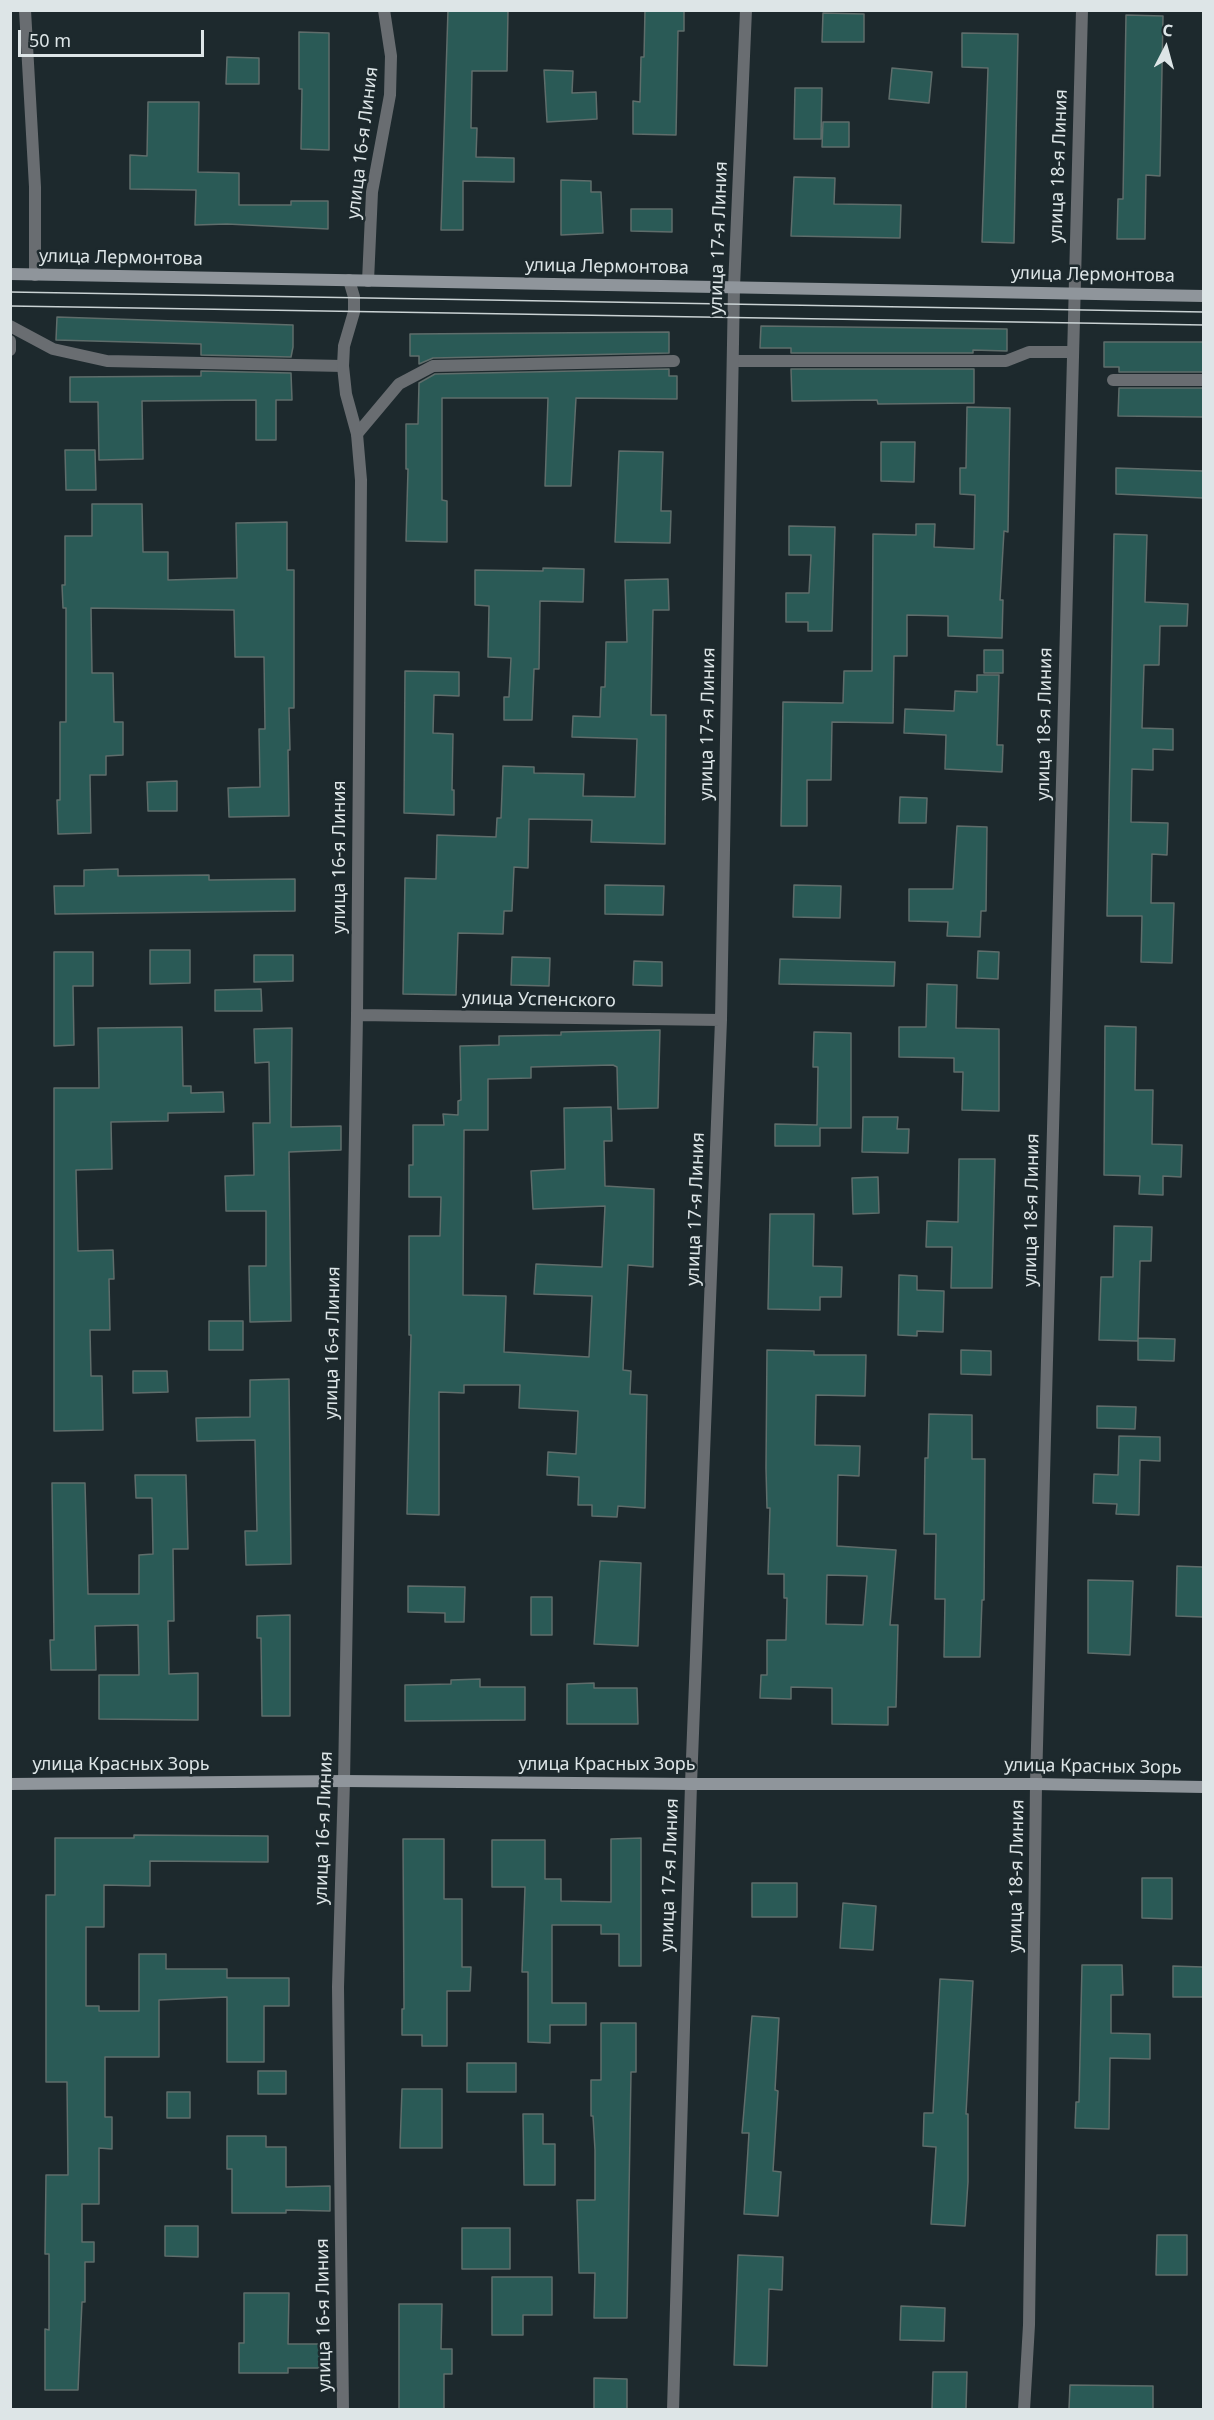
<!DOCTYPE html>
<meta charset="utf-8">
<style>
body{margin:0}
#map{position:relative;width:1214px;height:2420px;overflow:hidden;background:#1d292d;font-family:"Noto Sans",sans-serif}
canvas{display:block}
.frame{position:absolute;inset:0;border:12px solid #dde5e7;pointer-events:none}
.north{position:absolute;left:1136px;top:18px;width:60px;height:60px;-webkit-text-stroke:4px #1d292d;paint-order:stroke;rotate:6deg;font-size:16px;font-weight:700;line-height:24px;text-align:center;color:#dde5e7}
.north::after{content:'';display:block;margin:auto;width:21px;height:27px;background:#dde5e7;clip-path:polygon(50% 0,100% 100%,50% 72%,0 100%)}
.scale{position:absolute;left:18px;top:30px;width:186px;height:27px;box-sizing:border-box;border:3px solid #dde5e7;border-top:0;padding-left:8px;font-size:18px;line-height:21px;white-space:nowrap;color:#dde5e7;-webkit-text-stroke:4px #1d292d;paint-order:stroke}
</style>
<div id="map">
<canvas width="1214" height="2420"></canvas>
<div class="frame"></div>
<div class="north">С</div>
<div class="scale">50 m</div>
</div>
<script>
const c = document.querySelector('canvas').getContext('2d');
c.lineJoin = 'round';
function fillPath(path, color) { c.fillStyle = color; c.fill(path, 'evenodd'); }
function trace(path, color, width, dash) { c.strokeStyle = color; c.lineWidth = width; c.lineCap = dash ? 'butt' : 'round'; c.setLineDash(dash || []); c.stroke(path); }
function write(font, color, halo, rows, align = 'center') {
  c.font = font + ' "Noto Sans",sans-serif'; c.lineWidth = 5; c.setLineDash([]); c.textBaseline = 'middle'; c.strokeStyle = halo; c.fillStyle = color; for (const [text, x, y, turn = 0] of rows) {
    c.save(); c.translate(x, y); c.rotate((+turn || 0) * Math.PI / 180); c.textAlign = isNaN(turn) ? turn : align; if (halo) c.strokeText(text, 0, 0); c.fillText(text, 0, 0); c.restore();
  }
}
const building = new Path2D(`
 M448,10H508L507,71H472L471,128H477L476,157L514,158V182L463,181V230H441Z
 M645,10H684V31H678L676,135L633,134V101L640,102L641,57H644Z
 M823,13L864,14V42H822Z
 M1126,15L1163,16L1160,176L1146,175L1145,239H1117L1118,199H1123Z
 M299,32L329,33V150L301,149L302,89H299Z
 M962,33L1018,34L1014,243L982,242L988,68L962,67Z
 M227,57L259,58V84H226Z
 M892,68L932,72L929,103L889,99Z
 M544,70L573,71L572,93L596,92L597,119L547,122Z
 M795,88H822L821,139H794Z
 M148,102H199L198,172L239,173V205H291V201H328V229L227,224L195,225L196,190L130,189V155L147,156Z
 M823,122H849V147H822Z
 M794,177L835,178L834,204L901,205L900,238L791,236Z
 M561,180L591,181V192H601L603,233L561,235Z
 M631,209H672V232L631,231Z
 M57,317L293,325V347L291,357L201,355V344L56,340Z
 M761,326L1007,329V351L973,350V353H791V348H760Z
 M669,332V353L433,358L419,364V356H410V334Z
 M1104,342H1203V372H1119V367H1104Z
 M669,369V376H677V399L576,398L571,486H545L548,398H442V500L447,501V542L406,541L408,469H406V424H418L419,383L435,374Z
 M791,369H974V403L878,404L877,400L792,401Z
 M201,371L291,373L292,400H276V440H256V400L142,401L143,459L99,460L98,402H70V377L201,376Z
 M1119,388H1203V417L1118,416Z
 M967,407L1010,408L1008,532L1004,531L1000,600H1003L1002,638L948,636V616L907,615V656H894L893,723L832,722L831,780H807V826H781L783,702L843,703L844,671H872L873,534L916,535V524H935L934,547L974,549L975,495L960,494V468H966Z
 M881,442H915L914,482L881,481Z
 M65,450H95L96,490H66Z
 M619,451L663,452L661,511H671L670,543L615,542Z
 M1116,468L1203,471V498L1116,494Z
 M92,504H142L143,552H168V580L237,578L236,523L287,522V570H294V708H289L290,750H288L289,816L229,817L228,788L260,787L259,729H265L264,657H235L234,610L91,608L92,673H113L114,722H123V755L106,756V775H90L91,833L58,834L57,800H60V722H66V608H63L62,585H65V536H92Z
 M789,526L835,527L832,631H808V622H786V593H809L811,555H789Z
 M1114,534L1147,535L1145,602L1188,604L1187,626H1160L1159,665H1144L1142,728L1173,729V750L1153,749V770L1132,769L1131,822L1168,823L1167,855L1152,854L1151,903H1174L1172,963L1141,962L1142,916H1107Z
 M543,568L584,569L583,602L540,601L539,669H534L532,720H504V697H509L511,658L488,657L489,606L475,605V570L543,571Z
 M668,579L669,610H653L651,715H666L665,844L591,842L592,820L529,819L528,868L514,867L512,911H504L503,934L458,933L456,995L403,994L405,878L436,879L437,835L496,837L497,818H501L503,766L534,767V773L584,774L583,796L635,797L637,739L572,737L573,716L600,717L601,687H605L606,642H627L625,580Z
 M984,650H1003V673H984Z
 M405,671L459,672V696L434,695L433,733L453,734L452,790H454V815L404,813Z
 M977,675H999L997,745H1003L1002,772L945,769L946,735L904,733L905,709L954,711L955,691L977,692Z
 M177,781V811H148L147,782Z
 M900,797L927,798L926,823H899Z
 M957,826L987,827L986,911H981L980,937L947,936L948,922L909,921V889H953Z
 M118,869V876L209,875V880L295,879V911L55,914L54,886H84V870Z
 M605,885L664,886L663,915L605,914Z
 M794,885L841,886L840,918L793,917Z
 M150,950H190V983L150,984Z
 M978,951L999,952L998,979L977,978Z
 M54,952H93V986H73L74,1045L54,1046Z
 M254,955H293V981L254,982Z
 M512,957L550,958L549,986L511,985Z
 M780,959L895,962L894,986L779,984Z
 M634,961L662,962V986L633,985Z
 M927,984L957,985L956,1028L999,1029V1111L962,1110L963,1072H954V1058L899,1057V1027H926Z
 M261,989L262,1011H215V990Z
 M1105,1026L1136,1027L1135,1090H1153L1152,1144L1182,1145L1181,1177L1163,1176V1195L1139,1194L1140,1176L1104,1175Z
 M182,1027L183,1086H191V1093L223,1092L224,1112L168,1113V1121L111,1122L112,1169L76,1170L78,1251L113,1250L114,1279H109L110,1330H90L91,1376H102L103,1430L54,1431V1088H99L98,1028Z
 M292,1028L291,1127L341,1126V1150L289,1152L291,1321L250,1322L249,1266H266V1211H226L225,1176L254,1175L253,1123H270L269,1062L255,1063L254,1029Z
 M660,1030L658,1108L618,1109L617,1067L613,1065L531,1067V1078L488,1079V1130H464L463,1295L506,1296L504,1352L589,1357L592,1296L534,1294L536,1264L602,1267L605,1206L533,1209L531,1171L565,1169L564,1108L611,1107L612,1141H604L605,1186L654,1189L653,1267L628,1265L623,1370L631,1371L630,1394L647,1395L645,1508L618,1506L617,1517L592,1516V1505H578L579,1477L547,1475L548,1452L576,1454L578,1411L519,1408L520,1385H464V1393L439,1392V1515L407,1514L411,1335H409V1236H440L441,1197H409V1165H413V1125H444L443,1114L458,1115V1101L461,1100L460,1046L499,1045V1036L561,1035V1032Z
 M814,1032L851,1033V1128H820V1146H775V1124L817,1125L818,1067H813Z
 M863,1117H898L897,1129H909L908,1153L862,1152Z
 M959,1159H995L992,1288H951L952,1247H926L927,1221L958,1222Z
 M878,1177L879,1213L853,1214L852,1178Z
 M770,1214H814L813,1266L842,1267L841,1297H820V1310L768,1309Z
 M1114,1226L1152,1227L1151,1261H1140L1138,1341L1099,1340L1101,1277H1113Z
 M899,1275L917,1276V1290L944,1291L943,1332L917,1331V1336L898,1335Z
 M209,1321H243V1350H209Z
 M1138,1338L1175,1339L1174,1361L1138,1360Z
 M767,1350L814,1351V1355H866L865,1396L816,1395L815,1445L860,1446L859,1476L838,1475L837,1546L896,1550L890,1625H898L896,1707H888V1725L832,1724V1688L791,1687V1699L760,1698L761,1675H767V1640H786L787,1598H784V1574H768L770,1508H767L766,1468ZM827,1575L867,1576L863,1625L826,1624Z
 M961,1350L991,1351V1375L961,1374Z
 M133,1371H167L168,1392L133,1393Z
 M289,1379L291,1564L246,1565L245,1531H257L255,1440L197,1441L196,1418L250,1417V1380Z
 M1097,1406L1136,1407L1135,1429L1097,1428Z
 M929,1414L972,1415V1459H985L984,1600H982L980,1657H944L945,1599H935L936,1534H924L925,1458H928Z
 M1119,1436L1160,1437V1461L1140,1460L1139,1515L1116,1514L1117,1504L1093,1503L1094,1474L1118,1475Z
 M135,1475H186L188,1549H173L174,1621H168L169,1674L198,1673V1720L99,1719V1675H139L138,1625L95,1626L96,1670H51L50,1640H54L52,1483H85L88,1594H139V1555L153,1554L152,1498H136Z
 M600,1561L641,1563L638,1646L594,1644Z
 M1177,1566L1203,1567V1617L1176,1616Z
 M1088,1580L1133,1581L1130,1655L1088,1653Z
 M408,1586L465,1587L464,1622H445V1613L408,1612Z
 M531,1597H552V1635H531Z
 M290,1615V1716H262L261,1638H257V1616Z
 M480,1679V1687H525V1720L405,1721V1685L451,1684V1680Z
 M594,1683V1688H637L638,1724H567V1684Z
 M134,1835L268,1836V1862L150,1861V1886L104,1885V1927H86V2006H99V2011H139V1954H166V1969H227V1978H289V2006H264V2062H227V1997L159,2000V2057H105V2117H112V2149L99,2148V2204H82V2242H94V2262H85V2302H82L78,2390H45V2329L49,2330V2254H45L46,2175H68L67,2082H46V1895H55V1838H134Z
 M641,1838V1966H619V1934H601V1925H552V2003H586V2025H550V2043L528,2042V1972H522L525,1887H492V1840H545V1879H561V1901L611,1902V1839Z
 M403,1839H444V1899H462V1967H471L470,1991H447V2046H422V2035H402V2009H404Z
 M1142,1878H1172V1919L1142,1918Z
 M752,1883H797V1917H752Z
 M843,1903L876,1906L873,1950L840,1948Z
 M1082,1965H1122L1123,1995H1111V2033L1150,2034V2059L1110,2058L1109,2129L1075,2128L1076,2102H1079Z
 M1173,1966L1203,1967V1997H1173Z
 M940,1979L973,1981L966,2114H968V2182L965,2226L931,2224L936,2147L923,2146L924,2113H933Z
 M752,2016L779,2018L775,2090L778,2091L773,2171L781,2172L778,2216L744,2214L749,2133H742Z
 M601,2023H636V2072H631L627,2318H594L595,2273H579L577,2200H595V2150L593,2116H591V2080H601Z
 M467,2063H516V2092H467Z
 M258,2071H286V2094H258Z
 M402,2089H442V2148H400Z
 M167,2092H190V2118H167Z
 M523,2114H543V2144H555V2185H524Z
 M227,2136H266V2147H286V2187L330,2186V2211L286,2210V2213H232V2169H227Z
 M165,2226H198V2257L165,2256Z
 M462,2228H510V2269H462Z
 M1157,2235H1187V2275H1156Z
 M738,2255L783,2257L782,2290L769,2289L767,2366L734,2365Z
 M492,2277H552V2315H523V2335H492Z
 M244,2293H289L288,2344H321V2368H288V2373H239V2343H244Z
 M399,2304H442L441,2349H452V2374H444V2409H399Z
 M901,2306L945,2308L944,2341L900,2340Z
 M933,2372H967L966,2409H932Z
 M594,2378L627,2379V2409H594Z
 M1070,2385L1153,2386V2409H1069Z`);
const lane = new Path2D(`
 M10,326L53,349L107,361L343,366
 M733,361H1006L1029,352H1072
 M1113,380H1204
 M357,434L399,384L433,366L674,361`);
const street = new Path2D(`
 M25,10L35,187V275
 M368,281L372,192L390,95L391,56L384,10
 M10,341V350
 M357,1015L721,1020
 M343,2410L338,1987L344,1781L357,1015L361,480L357,434L346,394L343,366L344,346L354,312V297L349,280
 M673,2410L691,1784L721,1020L734,287L746,10
 M1024,2410L1029,2325L1036,1784L1082,10`);
const secondary = new Path2D(`
 M10,274L1204,296
 M10,1784L344,1781L691,1784H1036L1204,1787`);
const tram = new Path2D(`
 M10,292L1204,312
 M10,306L1204,325`);
const streetNames = [
 ["улица 16-я Линия",363,143,-83],
 ["улица 18-я Линия",1059,166,-88],
 ["улица 17-я Линия",719,238,-88],
 ["улица Лермонтова",121,258,1],
 ["улица Лермонтова",607,267,1],
 ["улица Лермонтова",1093,275,1],
 ["улица 17-я Линия",708,724,-89],
 ["улица 18-я Линия",1045,724,-89],
 ["улица 16-я Линия",340,857,-90],
 ["улица Успенского",539,1000,1],
 ["улица 17-я Линия",696,1209,-88],
 ["улица 18-я Линия",1032,1210,-89],
 ["улица 16-я Линия",333,1343,-89],
 ["улица Красных Зорь",121,1765],
 ["улица Красных Зорь",607,1765],
 ["улица Красных Зорь",1093,1767,1],
 ["улица 16-я Линия",324,1828,-88],
 ["улица 17-я Линия",670,1875,-88],
 ["улица 18-я Линия",1017,1876,-89],
 ["улица 16-я Линия",324,2315,-91]
];
fillPath(building, '#2a5a56');
trace(building, '#5f6d6b', 1.5);
trace(lane, '#696d71', 12);
trace(street, '#696d71', 12);
trace(secondary, '#8f959b', 12);
trace(tram, '#cad2d4', 1.5);
write('18px', '#dde5e7', '#1d292d', streetNames);
</script>
